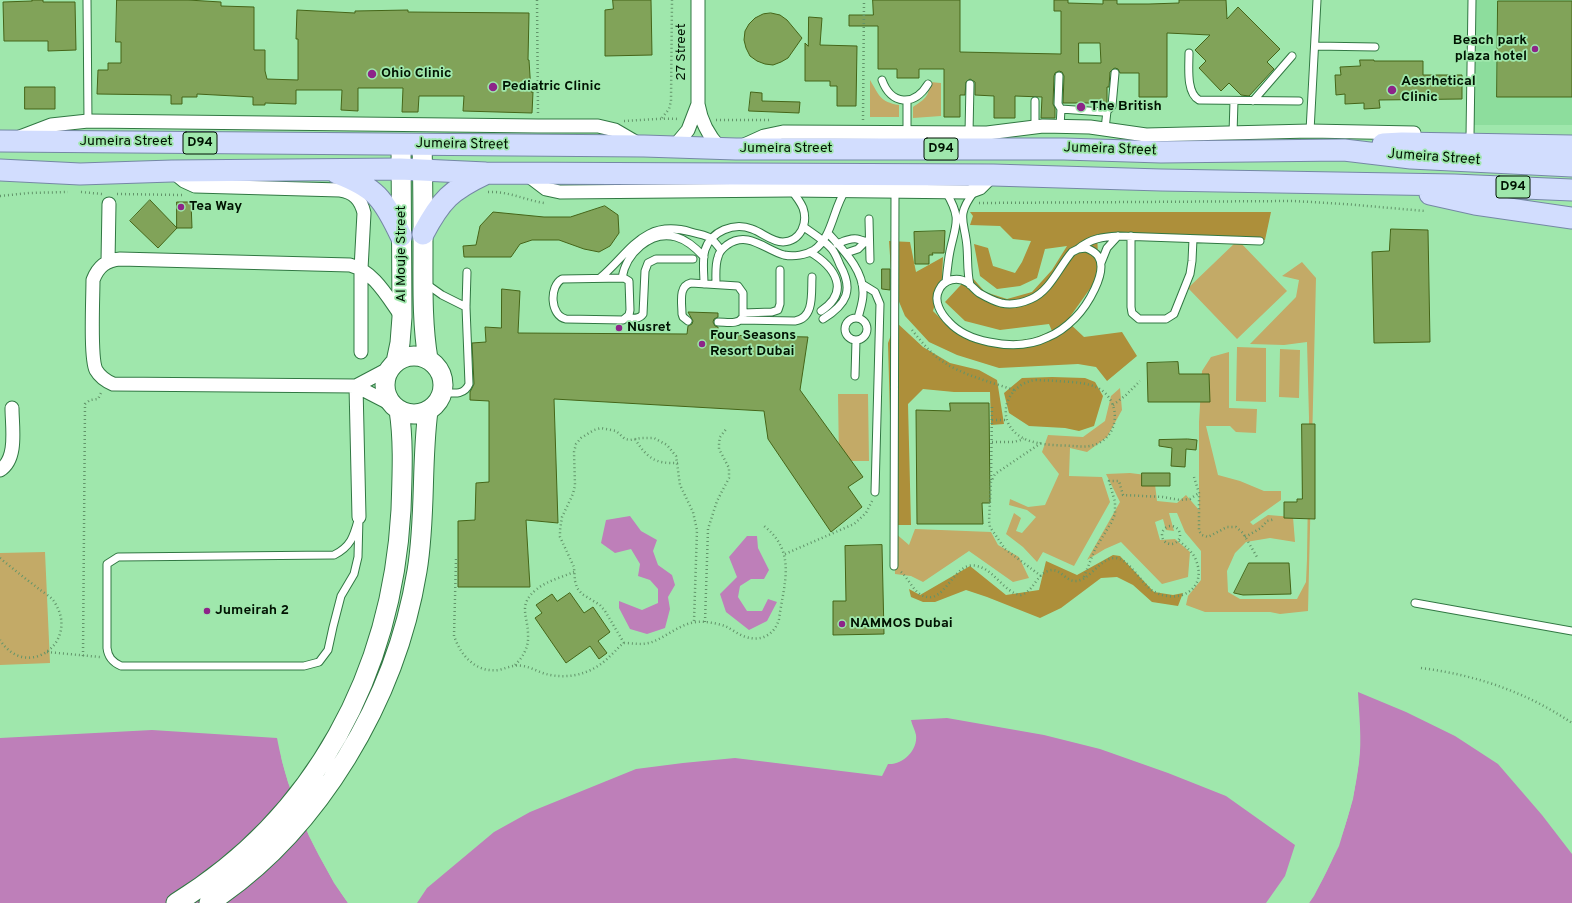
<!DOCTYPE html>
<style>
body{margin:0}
canvas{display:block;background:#9fe7ac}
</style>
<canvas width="1572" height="903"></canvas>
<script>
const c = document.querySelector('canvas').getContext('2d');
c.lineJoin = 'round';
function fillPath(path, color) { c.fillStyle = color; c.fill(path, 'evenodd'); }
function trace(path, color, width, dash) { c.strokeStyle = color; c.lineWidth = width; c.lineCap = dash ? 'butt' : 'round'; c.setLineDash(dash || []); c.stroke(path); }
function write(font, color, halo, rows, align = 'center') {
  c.font = font + ' Overpass,sans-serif'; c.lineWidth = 3.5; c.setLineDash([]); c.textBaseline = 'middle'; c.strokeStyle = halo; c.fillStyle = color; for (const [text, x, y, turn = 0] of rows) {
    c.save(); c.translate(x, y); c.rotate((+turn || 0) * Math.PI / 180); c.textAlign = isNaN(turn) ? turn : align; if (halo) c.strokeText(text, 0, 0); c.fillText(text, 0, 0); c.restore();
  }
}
const built = new Path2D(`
 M1472,0H1572V125H1471Z`);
const green = new Path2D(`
 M870,80C879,95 880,102 899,105V117H870Z
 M930,82L941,83V116L913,118V107C925,99 929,97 930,82Z
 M1238,240L1287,291L1237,339L1188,288Z
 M1302,262L1316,278L1308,611L1280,614L1270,612H1205L1186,605L1188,596L1201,580V551L1185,532L1177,513H1169L1174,531L1166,530L1163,519L1155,522L1160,540L1175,539L1190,552L1188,577L1162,584L1121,542L1105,549L1087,560L1120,502L1106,474L1130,473L1154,476L1157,501L1177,503L1186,495L1199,510V422L1202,371L1211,357L1229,352V408L1257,409L1256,433L1236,432L1230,426H1206L1218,475L1240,481L1264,491H1281V500L1250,522L1253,525L1268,515L1293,517L1295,542L1270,538L1246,542L1235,553L1227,571L1228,592L1240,599H1297L1306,582L1307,559L1309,418L1307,342L1284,345L1250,344L1296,297L1299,280L1282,276Z
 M1237,347L1266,348V402L1236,401Z
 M1280,349L1300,350L1299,398L1279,397Z
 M1120,388L1122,410L1107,437L1087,452L1070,448L1069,476L1102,477L1110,502L1074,566L1043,552L1037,562L1023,547L1006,534L1014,513L1021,518L1016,531L1022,533L1036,517L1027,510L1009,505L1010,499L1028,507L1045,505L1059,474L1042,452L1048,435L1083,437L1105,421L1111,396Z
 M838,394H868L869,461H839Z
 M915,529L991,532L998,545L1019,557L1029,578L1013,582L969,551L923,582L911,576L895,574L894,532L909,545Z
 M45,552L50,663L0,665V553Z`);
const forest = new Path2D(`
 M970,212H1271L1265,240L1097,234L1099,276L1067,321L1084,337L1122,332L1137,356L1107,381L1096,367L1078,364L999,368L957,355L929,342L905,316L892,285L889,241L910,242L916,272L943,257L942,279L933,311L953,331L989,343L1031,339L1052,331L1049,324L1000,330L965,321L945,302L970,275L985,292L1007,299L1032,292L1052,270L1067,246L1045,249L1037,278L1020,286L997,289L980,276L974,244L988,248L993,266L1015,273L1022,262L1031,241L1013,239L1000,226L970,225L973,216Z
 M896,322L923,347L950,363L979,370L997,380L1004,424L991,425L990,392H954L923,389L908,404L911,525H893L888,343Z
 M1052,377L1085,378L1095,382L1103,396L1094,426L1079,431L1065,428L1029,426L1009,413L1004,393L1022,378Z
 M1113,555L1120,556L1154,592L1173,595L1183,593L1178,606L1152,602L1133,585L1117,577L1101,578L1061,608L1040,618L987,597L966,590L935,602H923L911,597L909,589L920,595L970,566L1006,595L1039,590L1046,561L1077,575Z`);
const water = new Path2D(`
 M630,516L641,531L657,540L653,551L658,565L672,575L675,585L668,597L670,609L665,628L647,634L630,629L619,608V601L642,610L658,603V589L650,580L638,576L640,564L631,549L615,553L601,543L606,520Z
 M747,536H757L758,548L769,570L764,579H751L740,586L738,597L747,611H762L768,599L777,602L767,621L749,630L726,612L720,594L737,577L729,557Z
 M1358,692L1406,712L1455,736L1498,764L1542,815L1572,854V903H1309C1336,861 1353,812 1359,762C1362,741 1359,713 1358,692Z
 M947,718L1044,735L1100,749L1168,773L1226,796L1295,845L1285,876L1266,903H417L427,888L494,832L530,812L636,769L683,763L735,758L882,776L888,764C902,765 918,751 916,735C915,730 912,725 911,720Z
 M152,730L277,738C288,797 314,854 348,903H0V738Z`);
const pier = new Path2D(`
 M1357,690L1359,728V761L1353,799L1339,846L1314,896L1309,903H1307L1337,845L1351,798L1357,761L1356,692Z
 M278,736L289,782L311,835L335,882L350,903H348L334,883L309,836L288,782L282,761Z`);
const building = new Path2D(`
 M32,0H43V2H75L76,50L48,51V41H4L3,2L32,1Z
 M117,0H188L221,2V6L254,7V50H265V71L267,79L298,80V39H296L297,10L355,13V11L408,10V12L529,13L528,60H529L531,92H533L532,113L463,111L464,96H419L418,112H402L403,88H358V111L341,110L342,90H296V104L265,103V105H253V97L197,94V97H182V104H171V95L97,94L98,70H108V63H121V42H116Z
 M613,0H651L652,55L605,56V10L613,9Z
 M873,0H960V52L1061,54V11H1054V0H1068V3L1103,4V0H1117V4H1149L1179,3V0H1226L1227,19L1238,7L1280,49L1267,62L1274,69L1249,96L1241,95L1229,83L1221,91L1199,68L1206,61L1195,50L1210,35L1167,33V97H1139V73H1120L1118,69L1115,68L1113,69L1110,72L1109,87H1107V103H1063L1064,76L1062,72L1059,71L1055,73L1054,76L1053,104L1055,108V118H1041L1042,97L1015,96V118H994V96L975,95V82L970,79L966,82L965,95H960V117H944V69H919V78H897V69H878V26H849V15H873ZM1079,43H1100L1101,63H1079Z
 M1498,1H1572V97H1497Z
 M771,13L780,15L787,20L802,38L788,58L781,62L773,65L765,64L757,61L750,56L746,48L744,40L745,31L749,24L755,18L763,14Z
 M809,17L822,18L820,45L857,46L856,106H837V86H830V81H805V43L808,46Z
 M1360,60H1374V61H1423V75H1462V99L1379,100L1380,108L1364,109V103L1345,104V94L1336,95L1335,75H1341L1340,67L1360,66Z
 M25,87H55V109H25Z
 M751,92L762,93V101L800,102L799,113L749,111Z
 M150,200L177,228L158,248L130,221Z
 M177,202H191L192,228H177Z
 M605,206L618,215L619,233L610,246L599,252L584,249L559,240H532L520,244L511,257H464L463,246L476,245L480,226L493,212L544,217H570Z
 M1391,229L1428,230L1430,342L1374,343L1372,252L1389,251Z
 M945,231L944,253H932L933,255H929V264H915L914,232Z
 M882,269H890V290L882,289Z
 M502,289L520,291L518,333L687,334L688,326L692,324L693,321L688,312L718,313V317L714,319L713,322L715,326L718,327V335L808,337L800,390L863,477L848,487L862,507L831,532L768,439L764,411L554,399L558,523L526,520L530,587H458V521L475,520L476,483L489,482V401L470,400V392L474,384L472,343L486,342L485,327L501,328Z
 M1178,362L1179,374H1209L1210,402H1148L1147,363Z
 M950,403H989L990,503H982L983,524H917L916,410L950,411Z
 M1302,424H1315V519L1284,518V502H1297V499H1302Z
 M1188,439L1197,440L1196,450L1186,449L1185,467L1171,466L1172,448L1159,446V440Z
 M1142,473H1170V486H1142Z
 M882,545L884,634L833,635V601H846L845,546Z
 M1249,563H1289L1291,594L1243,595L1234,593Z
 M570,593L584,613L593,607L610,632L598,641L607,653L599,659L590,646L566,663L535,618L542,613L536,605L552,594L557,601Z`);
const path = new Path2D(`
 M537,0L538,113
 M662,118L669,109L671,101L672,0
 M716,120H771
 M863,120L864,0
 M624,121C642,120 661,118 679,119
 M81,192L102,194
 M488,192C508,191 525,200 544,203
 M117,194L182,195
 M0,196L29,193L68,192
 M979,203L1293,201L1345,204L1425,211
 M912,330C921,341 930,353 942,361C962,375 991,382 1014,390
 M1036,380C1052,381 1083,381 1096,387C1119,397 1122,431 1099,443C1091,447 1083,447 1075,446C1057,445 1033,446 1018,435C994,417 1008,383 1036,380Z
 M1113,405L1126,395L1140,381
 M992,420H1008
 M635,439C647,458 655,464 678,463
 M992,442H1014L1024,439
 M1194,477L1199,493V531L1202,535L1208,537L1227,527H1236L1243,533L1257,557
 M991,480L992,405
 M1162 535a9 9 0 1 1 18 0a9 9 0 1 1-18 0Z
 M1245,537L1261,528L1267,521L1275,519
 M785,554L854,524L866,513L872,501
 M0,558C13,569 26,579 39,589C44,593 52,597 55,603C80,643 26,681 0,640
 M456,559L454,636C461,656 476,673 499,670C507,668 514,664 523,666C531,667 538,672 546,674C557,677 572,677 583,673C593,670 604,663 611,655C616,651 619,646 624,643C633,643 641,645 649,643C669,637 683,619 706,622C713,623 721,624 727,627C733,630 739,635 746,637C762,642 775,634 779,619C784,583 797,552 764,526
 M901,572C908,578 913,590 921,595C946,608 952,560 977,566C995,570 1004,593 1021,595C1034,591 1036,575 1048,571C1059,566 1065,581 1075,581C1090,581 1099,559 1114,558C1129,557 1141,584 1153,591C1177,605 1208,591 1196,560C1193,552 1185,546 1178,540
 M1041,576L1005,549L990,527L989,521L991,482L995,474L1041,443
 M1084,577L1095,549L1111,523L1115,514V502L1109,481H1119L1123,495L1163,497L1180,500L1190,499L1199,493
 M705,622L708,529L717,501L729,478V468L719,449V443L720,437L727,428
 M624,643L605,611L600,605L582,594L577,588L575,581L574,567L560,537V530L562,517L573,494L575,485L574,452L576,444L581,438L594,430L601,428L616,431L625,439L630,440L641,438H654L667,445L676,456L680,485L693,512L697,530L694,621
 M47,652L100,657
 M83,656L85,404L90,400L98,399L101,393
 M515,665C523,657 529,647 528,635C528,615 517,605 537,589C547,581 562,577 574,572
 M1421,668C1476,675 1526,692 1572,723`);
const lane = new Path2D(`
 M87,0L88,121
 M1315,46L1375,47
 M1189,53C1189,67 1186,93 1199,100L1299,101
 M1059,76L1058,104L1061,109L1103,112L1107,111L1112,106L1115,73
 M882,80C891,105 914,107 928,84
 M1253,101L1292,56
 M1035,126V101
 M1060,127L1061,109
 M1105,129L1107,111
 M1310,131L1317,0
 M907,132V100
 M969,133L970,84
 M1233,134L1234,101
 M1470,136L1472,0
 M869,219L870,260
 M804,227C812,233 822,239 829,246C835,251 837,258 840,265C854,290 847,304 823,319
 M828,233C843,250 864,270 863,294C863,302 860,310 858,318
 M1131,236V307L1132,313L1139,319H1166L1174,314L1190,274L1192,261L1193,239
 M837,244C844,241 850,238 857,239C862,240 864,242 869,241
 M1086,248C1091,250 1095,252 1098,256C1109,272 1086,307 1075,318C1067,326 1058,333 1048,337C1030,346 1008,346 989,342C974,339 959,333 949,322C941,314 933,301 939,290C944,279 958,276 968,283C972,286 975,290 979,293C986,297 993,301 1001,303C1010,305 1022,303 1031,299C1050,291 1059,267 1072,252L1078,249Z
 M1078,249C1091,238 1103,237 1119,236L1260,241
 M810,252C835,267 851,291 821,311
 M846,253L858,249L865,242
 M1101,263L1107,248L1118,236
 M600,278C630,253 643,218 691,232C709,237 709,234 721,250
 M622,278C626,254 650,230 676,237C687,240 696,248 704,257
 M624,278L629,281L630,310L629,315L623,320L566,319C550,316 549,286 562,279Z
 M946,282C947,272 948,261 950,251C956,223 962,219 946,192
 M425,283L442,295L466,307
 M704,284C704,273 702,260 705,250C711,231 734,222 752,229C763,233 772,242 783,242C801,241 808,223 803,208C800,201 796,196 791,190
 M716,284C716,275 715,265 718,257C719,252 723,248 727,245C748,230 765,250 784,255C794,257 806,255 814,250C832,238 833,209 845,191
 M862,284L875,292L880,304L875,492
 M970,285C967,272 968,260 967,247C965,221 955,217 974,192
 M743,313L772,312L778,310L780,304V270
 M626,318C632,318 639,320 643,314L645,271L648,263L656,259H693
 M845 329a11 11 0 1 1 22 0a11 11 0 1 1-22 0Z
 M741,320L795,321C815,318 811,292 812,277
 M688,321L683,317L682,314C682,303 678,286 691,283L738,286L743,293V317C738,325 727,322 718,322
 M855,376L856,340
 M442,392C453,393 464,396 469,384L466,307L467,272
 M359,517L358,557L354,574L341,596L333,627L328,650L319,662L304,666H121C112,662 108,657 107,648V564L118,557L334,555C352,546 354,535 359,517Z
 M894,566L895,191
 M1415,603L1572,631`);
const street = new Path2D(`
 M698,0V104C701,122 708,135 720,148
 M17,138L51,125L88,121L538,126H598L615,130L639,144
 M742,146L764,136L783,132L987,133L1043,126L1090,127L1146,135L1310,131L1414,133
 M673,148L688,130L698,104
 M172,171L184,181L195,186L340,190C354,192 361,200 364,213L361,269V352
 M525,173L546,189L560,192L791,190L969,192L980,188L993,175
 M108,262L109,204
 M390,368L356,386L113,384C106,381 100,377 96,370C90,358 93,297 93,280C98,267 106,260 120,259L350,265C374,271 388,298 402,317
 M356,386L359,517
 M356,386L387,402L396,408
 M0,470C18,459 12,427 12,408`);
const secondary = new Path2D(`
 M422,145C423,180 423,214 423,249C423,286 422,323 428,359
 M385 385a29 29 0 1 1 58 0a29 29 0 1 1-58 0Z
 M396,362L400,343L402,317L401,144
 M176,903C316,817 392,672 401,510C402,477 404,442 399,410
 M209,903C319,831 396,699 417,571C426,518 421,464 428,411`);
const primary = new Path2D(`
 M0,141L644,146L736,149H1064L1161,152L1344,150L1411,158L1572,166
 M1383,144L1402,143L1572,146
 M0,170L80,174L172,171L400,169L486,173L993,175L1161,180L1454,185L1572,190
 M337,173C376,188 383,198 401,236
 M1430,194L1475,204L1572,218
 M423,234C441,200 451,190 485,174`);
const markers = [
 [1535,49,4,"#8d2489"],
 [372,74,5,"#8d2489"],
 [493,87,5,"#8d2489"],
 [1392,90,5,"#8d2489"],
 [1081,107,5,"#8d2489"],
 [181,207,4,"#8d2489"],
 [619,328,4,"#8d2489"],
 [702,344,4,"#8d2489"],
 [207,611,4,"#8d2489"],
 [842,624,4,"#8d2489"]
];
const shields = [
 [200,143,34],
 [941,149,34],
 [1513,187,34]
];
const shieldNames = [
 ["D94",200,143],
 ["D94",941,149],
 ["D94",1513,187]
];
const poiNames = [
 ["Beach park",1527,41,"right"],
 ["plaza hotel",1527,57,"right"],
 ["Ohio Clinic",381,74],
 ["Aesrhetical",1401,82],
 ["Clinic",1401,98],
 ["Pediatric Clinic",502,87],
 ["The British",1090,107],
 ["Tea Way",189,207],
 ["Nusret",627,328],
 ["Four Seasons",710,336],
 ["Resort Dubai",710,352],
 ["Jumeirah 2",215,611],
 ["NAMMOS Dubai",850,624]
];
const streetNames = [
 ["27 Street",682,52,-90],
 ["Jumeira Street",126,142],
 ["Jumeira Street",462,145,1],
 ["Jumeira Street",786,149],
 ["Jumeira Street",1110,150,2],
 ["Jumeira Street",1434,158,4],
 ["Al Mouje Street",402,254,-90]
];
fillPath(built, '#8ddd9d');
fillPath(green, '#c3aa67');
fillPath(forest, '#ad8f3a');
fillPath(water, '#be7fb9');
fillPath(pier, '#9fe7ac');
fillPath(building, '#81a359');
trace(building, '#456518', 1);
trace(lane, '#317843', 9);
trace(street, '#317843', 15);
trace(secondary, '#317843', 21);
trace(primary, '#7588a5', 23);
trace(path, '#619469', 2.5, [1, 3]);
trace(lane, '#fff', 7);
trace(street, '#fff', 13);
trace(secondary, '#fff', 19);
trace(primary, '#d2ddfe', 21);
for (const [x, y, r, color] of markers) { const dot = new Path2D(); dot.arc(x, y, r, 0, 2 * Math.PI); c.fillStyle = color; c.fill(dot); trace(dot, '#9fe7ac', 1.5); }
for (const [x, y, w] of shields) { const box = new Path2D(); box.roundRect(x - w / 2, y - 11, w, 22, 3); c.fillStyle = '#9fe7ac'; c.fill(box); trace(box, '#001302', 1); }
write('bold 13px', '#001302', null, shieldNames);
write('bold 14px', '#001302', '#9fe7ac', poiNames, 'left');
write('14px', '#001302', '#9fe7ac', streetNames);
</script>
